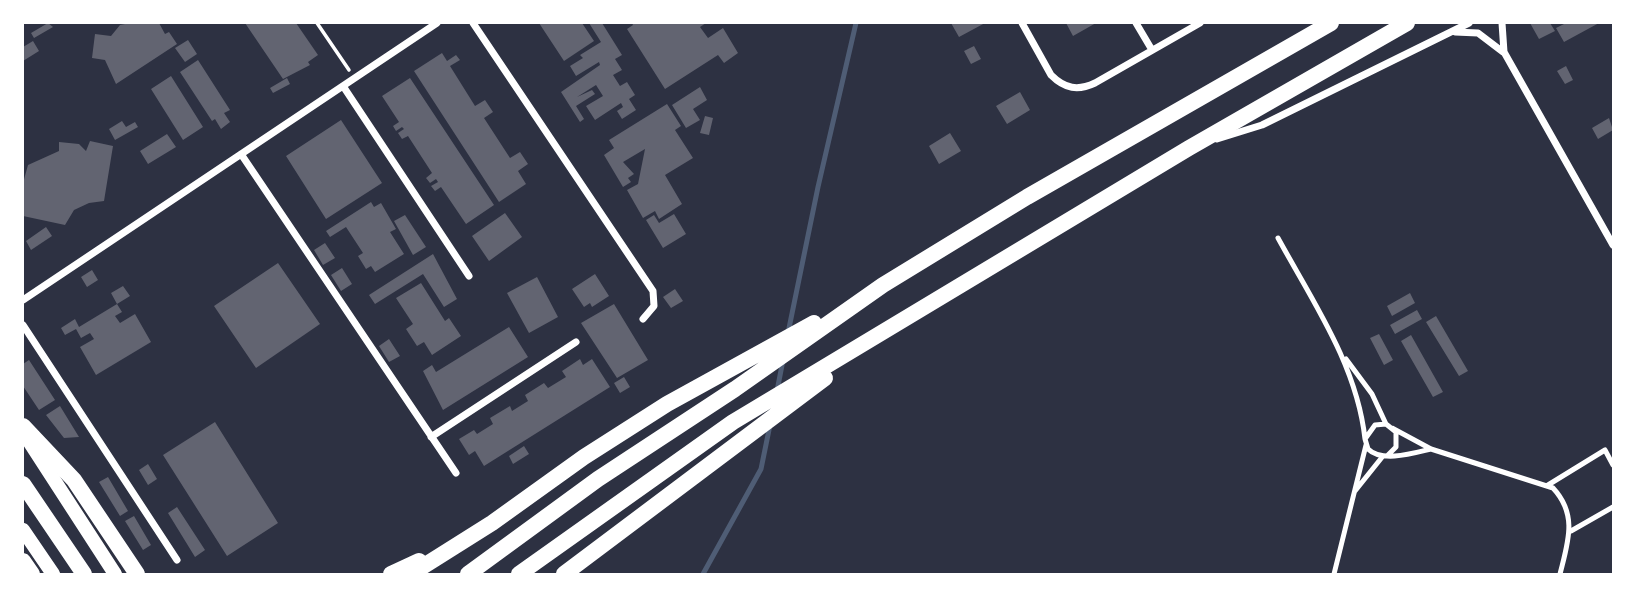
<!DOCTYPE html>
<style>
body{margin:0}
#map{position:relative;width:1636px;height:597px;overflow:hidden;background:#2d3142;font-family:Helvetica,sans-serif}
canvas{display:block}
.frame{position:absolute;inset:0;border:24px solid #fff;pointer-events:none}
</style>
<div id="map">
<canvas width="1636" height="597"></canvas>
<div class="frame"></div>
</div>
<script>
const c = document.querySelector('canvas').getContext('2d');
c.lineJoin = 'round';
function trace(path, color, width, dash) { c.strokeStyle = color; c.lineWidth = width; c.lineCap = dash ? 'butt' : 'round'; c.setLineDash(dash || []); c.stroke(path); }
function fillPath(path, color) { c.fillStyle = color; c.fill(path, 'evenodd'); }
const stream = new Path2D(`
 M788,333L818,187L856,23
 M777,391L783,360
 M703,574L761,469L770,425`);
const building = new Path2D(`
 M48,23L53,27L34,38L31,33Z
 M130,23H159L165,34L169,32L177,44L116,84L105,60L92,58L95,34L111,36L120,25Z
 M245,23H296L318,55L308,62L310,65L283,79Z
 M539,23H582L594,41L564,61Z
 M589,23H602L622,55L615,59L622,70L613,75L620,86L627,82L635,95L629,99L636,110L622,119L617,111L623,107L621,103L595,120L586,106L603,96L596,85L577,97L592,90L595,94L576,106L584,119L580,122L561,92L600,65L599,62L576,76L570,66L583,58L580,55L601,42Z
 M632,23H706L700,27L708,38L723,28L738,53L724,63L718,55L665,89L627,29L633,25Z
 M951,23H985L959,37Z
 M1066,23H1096L1073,36Z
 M1530,23H1550L1555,31L1539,39Z
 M1566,23H1599L1564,42L1556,28Z
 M188,40L197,54L185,62L175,48Z
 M33,41L39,51L23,61V47Z
 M974,46L981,59L971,64L964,51Z
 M442,53L447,61L456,55L460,60L450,66L475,106L485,100L493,112L484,118L510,158L520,152L528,164L518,171L526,184L499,202L414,71Z
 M198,60L230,110L224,113L230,122L221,129L215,119L212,121L180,72Z
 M1566,66L1573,80L1565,84L1557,71Z
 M171,76L203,127L183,140L151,89Z
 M287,78L290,84L273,93L270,88Z
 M410,78L494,205L466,224L441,187L435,191L431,186L438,182L436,179L430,183L426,178L432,173L408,136L402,139L398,133L404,129L402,127L396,131L393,126L399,122L382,96Z
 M700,87L707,100L693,109L700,120L686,128L672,105Z
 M1020,92L1030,110L1007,124L996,106Z
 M667,104L681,126L675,130L693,158L665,175L682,204L659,219L655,211L643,218L627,190L638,184L645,149L623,162L634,174L628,178L631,182L623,187L604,155L614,148L609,140Z
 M705,116L713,118L709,135L700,133Z
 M1609,118L1613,130L1598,139L1592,128Z
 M341,120L382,183L326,219L286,156Z
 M122,121L126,127L135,122L138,127L115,140L109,129Z
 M950,133L961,151L939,164L929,146Z
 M167,134L176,147L148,164L140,151Z
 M90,141L113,146L104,201L89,203L74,210L65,225L23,216V183L28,165L59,151V142L79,144L86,151Z
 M371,202L374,207L381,203L396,229L390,232L404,254L375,272L371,266L366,269L358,256L363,253L346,227L330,237L326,231Z
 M505,213L522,237L489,261L472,236Z
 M674,214L686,234L663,248L646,220L654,215L659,223Z
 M405,215L426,247L413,255L394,221Z
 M46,227L52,236L31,250L26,241Z
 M325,243L335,258L323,265L314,250Z
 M433,254L457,299L444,307L423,274L375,304L369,295Z
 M278,263L320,324L256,368L214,306Z
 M342,268L352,284L341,291L331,275Z
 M92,270L98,280L87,287L81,277Z
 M595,274L609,296L592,307L590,303L584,307L572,289Z
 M537,277L558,317L529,333L507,293Z
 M421,283L445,321L449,318L461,336L432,355L424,342L417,346L406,329L413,324L396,298Z
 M123,286L130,296L117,304L122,312L115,316L120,323L135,314L151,342L96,375L80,347L94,339L90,333L81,338L76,329L65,335L61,328L75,319L79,327L117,304L111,293Z
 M675,289L683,301L671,308L663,297Z
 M1410,293L1415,303L1392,316L1387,306Z
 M614,304L648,360L617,378L581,323Z
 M1417,310L1422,319L1395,334L1390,325Z
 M1436,316L1468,371L1459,376L1426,322Z
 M509,327L528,357L443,410L423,371L432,365L436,372Z
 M1379,334L1393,360L1384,365L1370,338Z
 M1411,335L1443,392L1433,397L1401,341Z
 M389,339L400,356L389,362L379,346Z
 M580,359L583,365L592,359L610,387L484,466L475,451L469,455L459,439L474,430L477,434L493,424L490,418L510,406L512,411L528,401L525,395L544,383L548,388L566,377L562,371Z
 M29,360L55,400L39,410L23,386V364Z
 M624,377L630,387L620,393L614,383Z
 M60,406L79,437L64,438L46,415Z
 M215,422L278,523L227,556L163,455Z
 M524,446L529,454L513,464L509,456Z
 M148,464L157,479L148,485L139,470Z
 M108,477L128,511L120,516L99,482Z
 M177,507L205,550L195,557L168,513Z
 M134,516L151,545L143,550L125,521Z`);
const path = new Path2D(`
 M317,23L349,70`);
const service = new Path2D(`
 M1278,238C1313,302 1357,365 1365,439
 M1346,359L1372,394L1386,424
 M1392,428L1431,449L1553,488C1578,515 1568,542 1560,574
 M1388,455L1396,447V432L1386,424L1375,425L1365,439L1368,449C1382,463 1414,453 1431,449
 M1548,485L1605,450L1613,465
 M1355,491L1383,456
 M1571,531L1613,507
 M1334,574L1366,445`);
const minor = new Path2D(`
 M473,23L653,291L654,306L643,319
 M1022,23L1051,75C1065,89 1078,91 1095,83L1200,23
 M1136,23L1152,50
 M1502,23L1504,52L1613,245
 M1455,32L1478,33L1503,52
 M343,86L469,276
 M1217,139L1262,125L1469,23
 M241,154L456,473
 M23,300L437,23
 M23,325L177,560
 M431,437L576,342`);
const secondary = new Path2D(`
 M23,432L115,574
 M23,530L53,574`);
const primary = new Path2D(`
 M23,426L74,480L137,574
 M23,484L84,574
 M23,561L32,574
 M391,574L419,561
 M411,574L492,523L584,457L667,404L814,323
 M468,574L598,479L735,389L883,285L1027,197L1331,23
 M519,574L733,422L1189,148L1407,23
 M564,574L825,378`);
trace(stream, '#4f5d75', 5);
fillPath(building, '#626471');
trace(path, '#fff', 3.5);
trace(service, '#fff', 5);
trace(minor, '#fff', 7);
trace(secondary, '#fff', 14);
trace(primary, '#fff', 16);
</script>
